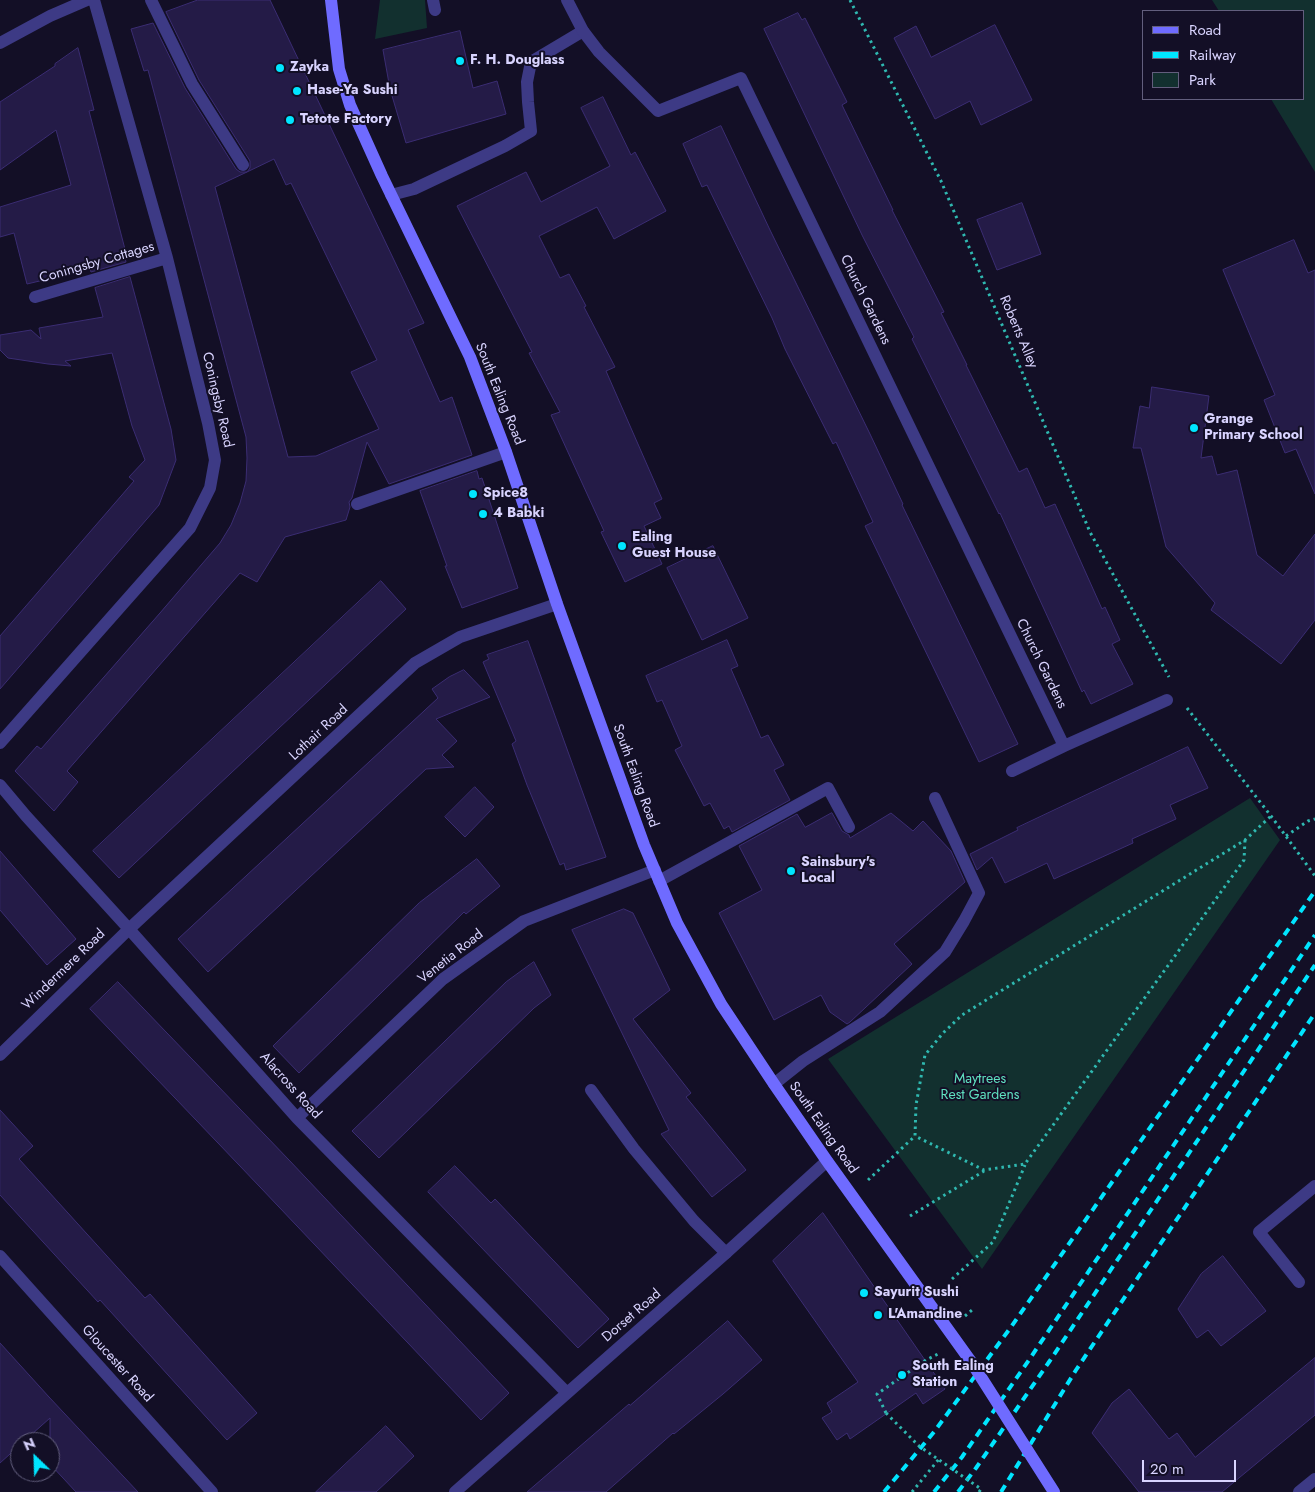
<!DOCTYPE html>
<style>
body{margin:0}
#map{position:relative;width:1315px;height:1492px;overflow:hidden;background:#130f26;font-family:Jost,sans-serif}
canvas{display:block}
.legend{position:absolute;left:1142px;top:10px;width:162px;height:90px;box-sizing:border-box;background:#130f26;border:1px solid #625e7d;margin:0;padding:6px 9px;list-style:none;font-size:15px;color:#d9d4ff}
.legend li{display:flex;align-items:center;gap:10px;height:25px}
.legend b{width:25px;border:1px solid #625e7d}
.north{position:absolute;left:10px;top:1432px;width:50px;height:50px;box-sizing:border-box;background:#130f26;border:1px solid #625e7d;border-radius:50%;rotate:336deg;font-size:14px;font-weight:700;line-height:20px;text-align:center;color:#d9d4ff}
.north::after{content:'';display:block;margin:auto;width:18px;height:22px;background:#00e5ff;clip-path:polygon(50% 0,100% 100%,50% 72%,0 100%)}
.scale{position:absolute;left:1142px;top:1460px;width:94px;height:22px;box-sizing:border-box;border:2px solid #d9d4ff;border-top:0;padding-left:6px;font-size:15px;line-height:18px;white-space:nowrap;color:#d9d4ff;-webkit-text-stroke:4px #130f26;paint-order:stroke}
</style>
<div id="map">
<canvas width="1315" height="1492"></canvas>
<ul class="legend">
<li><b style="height:6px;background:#6f6bff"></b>Road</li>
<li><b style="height:6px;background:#00e5ff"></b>Railway</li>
<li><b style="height:14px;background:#12302f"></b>Park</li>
</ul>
<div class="north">N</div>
<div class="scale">20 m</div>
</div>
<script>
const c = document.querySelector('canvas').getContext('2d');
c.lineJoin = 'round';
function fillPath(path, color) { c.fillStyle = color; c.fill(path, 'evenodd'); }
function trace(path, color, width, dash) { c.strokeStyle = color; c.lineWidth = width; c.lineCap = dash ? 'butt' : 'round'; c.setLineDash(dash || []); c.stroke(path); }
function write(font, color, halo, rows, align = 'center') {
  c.font = font + ' Jost,sans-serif'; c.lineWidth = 4; c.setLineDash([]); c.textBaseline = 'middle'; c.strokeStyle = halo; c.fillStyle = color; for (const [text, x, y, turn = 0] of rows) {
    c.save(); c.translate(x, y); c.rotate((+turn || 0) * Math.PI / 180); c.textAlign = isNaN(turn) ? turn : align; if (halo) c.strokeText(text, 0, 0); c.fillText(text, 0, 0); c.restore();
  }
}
const green = new Path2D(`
 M380,0H425L427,28L375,39Z
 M1212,0H1315V172L1271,99H1304V11H1219Z
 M1250,798L1280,840L982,1269L828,1059Z`);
const building = new Path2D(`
 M198,0H270L424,323L408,330L440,402L452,397L472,455L389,484L367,442L352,498L349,502L350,507L346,520L285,537L257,582L240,573L67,771L78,782L54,811L15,771L37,746L41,749L160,613L220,543L231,525L240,503L246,481L247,458L246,437L148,70L144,71L131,29L153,23L185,88L236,169L240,172H247L215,187L288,457L316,456L379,429L351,372L377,360L291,183L286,185L274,159L247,172L250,168V161L199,80L166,12Z
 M798,13L802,20L805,18L847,102L842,105L893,210H892L944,312L941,313L967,365H966L1019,472L1027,468L1045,508L1055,504L1102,609L1105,607L1120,640L1112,644L1133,684L1091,704L1084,690L1082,692L1000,513L999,514L912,339L914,337L862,235L764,29Z
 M995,25L1032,100L981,125L970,101L935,119L894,38L916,26L931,57Z
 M460,31L473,88L497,81L506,114L406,143L390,89L383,50Z
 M78,48L94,110L89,111L127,257L125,258L126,262L91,272L90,269L27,284L14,233L0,237V207L71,185L56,130L0,170V102L55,66V64Z
 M603,97L631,155L635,152L666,211L614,239L597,207L539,236L560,278L569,274L586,306L584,307L615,367L606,371L662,499L654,503L661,518L644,526L662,564L625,582L601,532L604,531L551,415L560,412L529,353L532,352L457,206L526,172L541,202L610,166L581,108Z
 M721,126L770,230L870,434L903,504L902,505L1018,744L979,762L865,526L873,522L836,442L833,444L785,349L772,318L707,185L702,187L683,144Z
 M1022,203L1041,254L997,270L977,220Z
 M1294,240L1308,273L1315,270V494L1296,449L1285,453L1264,400L1275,395L1223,270Z
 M130,277L171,429L176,460L159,505L0,689V636L134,481L129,477L145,460L132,426L112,353L65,361L71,366L48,364L8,358L0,350V335L31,330L41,339L39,328L103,317L95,288Z
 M1152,387L1209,396L1201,458L1212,456L1217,475L1237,470L1257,555L1283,576L1315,534V620L1281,664L1211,610L1215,603L1166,547L1141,448H1133L1140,406L1149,408Z
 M477,471L479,479L482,478L518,588L462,608L445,566H447L420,491Z
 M713,546L748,618L702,640L667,568Z
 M381,581L406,609L119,878L93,851Z
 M727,640L738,666L731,669L761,738L768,735L784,765L774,770L790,800L732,832L729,826L724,829L710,803L704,806L675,750L682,746L662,700L657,702L646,676Z
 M528,641L606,857L566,870L564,863L560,865L527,785L512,744L516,741L483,662L489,659L487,655Z
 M464,670L490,697L436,719L457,741L442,755L454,767L426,769L208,972L178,939L438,698L432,689L449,677Z
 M1188,747L1208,788L1170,805L1176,819L1132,839L1133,843L1054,879L1047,863L1005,883L992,857L977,870L970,854L1018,830L1017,828Z
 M475,787L494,807L465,837L445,817Z
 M832,813L842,831L849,835L850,838L891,813L913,831L923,821L951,851L965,882L894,944L912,964L850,1022L847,1024L830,1012L821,995L774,1020L719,913L762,890L739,846L797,814L805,827Z
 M0,851L76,939L47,965L0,910Z
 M477,859L500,886L466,914L464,912L299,1073L273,1046L419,903Z
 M624,909L633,913L670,990L633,1019L691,1093L686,1097L746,1170L712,1197L661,1134L669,1130L572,930Z
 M534,962L551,995L534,1008L379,1158L352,1131L506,982Z
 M118,982L289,1160L509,1393L481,1420L260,1187L90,1009Z
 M0,1110L33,1146L19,1159L145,1298L150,1294L257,1413L227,1440L100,1300L98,1302L0,1195Z
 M455,1166L491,1203L495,1199L609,1319L578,1348L428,1192Z
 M823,1213L945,1389L923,1404L916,1393L850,1439L847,1433L837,1440L822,1418L832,1412L827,1403L858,1382L773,1261Z
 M1223,1256L1266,1311L1221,1346L1208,1330L1197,1338L1178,1309L1201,1274Z
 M728,1321L762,1360L723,1394L674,1434L673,1433L606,1492H527L629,1404L630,1405Z
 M0,1343L49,1397L138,1492H76L50,1464V1418L23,1442H20V1445L0,1463Z
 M1315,1358V1415L1222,1492H1139L1092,1433L1112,1403L1129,1389L1169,1439L1177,1433L1195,1457Z
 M386,1426L414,1456L390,1479L376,1492H316Z`);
const path = new Path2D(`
 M850,0L941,181L1090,532L1169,677
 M1187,708L1271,816L1315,876
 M1286,836L1308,821L1315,819
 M1245,840L1244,860L1025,1164L984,1170L915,1136L916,1105L925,1055L943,1033L962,1015L1245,840L1271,816
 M868,1180L915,1136
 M910,1216L984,1171
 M952,1279L993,1242L1025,1165
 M965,1316L972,1310
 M886,1413L877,1394L926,1360L938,1354
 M912,1492L939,1459
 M979,1492L981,1489`);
const lane = new Path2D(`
 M151,0L192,84L243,165
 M391,195L414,189L505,146L531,131L528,102L527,82L531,62L583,31
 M357,504L506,452
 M659,881L828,788L849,827
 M774,1084L803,1061L880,1012L945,952L964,921L979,893L935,798
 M591,1090L634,1149L694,1221L726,1253`);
const street = new Path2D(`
 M433,0L435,10
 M567,0L583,31L599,52L658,111L741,78L1064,746L1167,700
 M0,43L50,16L87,0
 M35,297L167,258
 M0,743L190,528L210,488L215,460L208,423L167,258L94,0
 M1012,771L1064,746
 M0,785L26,816L129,929L297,1118L567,1393
 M0,1055L129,929L415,663L460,637L557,604
 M297,1118L443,979L524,921L655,870
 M0,1256L212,1492
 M1299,1282L1259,1232L1315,1186
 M455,1492L726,1253L827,1161
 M1299,1492L1315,1479`);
const secondary = new Path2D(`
 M331,0L339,69L350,105L382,176L470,357L506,452L557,604L644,845L677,923L721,1004L774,1084L827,1161L972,1363`);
const rail = new Path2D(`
 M884,1492L934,1432L1011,1327L1315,891
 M934,1492L962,1457L1031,1357L1315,935
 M958,1492L976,1468L1049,1362L1315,965
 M1001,1492L1076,1370L1315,1013`);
const pathBridge = new Path2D(`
 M886,1413L919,1446L981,1489`);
const secondaryBridge = new Path2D(`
 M972,1363L1054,1492`);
const markers = [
 [460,61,5,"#00e5ff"],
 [280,68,5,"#00e5ff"],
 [297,91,5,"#00e5ff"],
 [290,120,5,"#00e5ff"],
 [1194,428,5,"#00e5ff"],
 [473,494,5,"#00e5ff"],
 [483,514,5,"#00e5ff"],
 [622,546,5,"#00e5ff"],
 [791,871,5,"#00e5ff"],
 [864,1293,5,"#00e5ff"],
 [878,1315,5,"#00e5ff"],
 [902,1375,5,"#00e5ff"]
];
const poiNames = [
 ["F. H. Douglass",470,61],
 ["Zayka",290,68],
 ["Hase-Ya Sushi",307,91],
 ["Tetote Factory",300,120],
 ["Grange",1204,420],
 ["Primary School",1204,436],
 ["Spice8",483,494],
 ["4 Babki",493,514],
 ["Ealing",632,538],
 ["Guest House",632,554],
 ["Sainsbury's",801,863],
 ["Local",801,879],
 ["Sayurit Sushi",874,1293],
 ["L'Amandine",888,1315],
 ["South Ealing",912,1367],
 ["Station",912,1383]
];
const streetNames = [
 ["Coningsby Cottages",97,263,-16],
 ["Church Gardens",865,300,64],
 ["Roberts Alley",1018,332,67],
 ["South Ealing Road",499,394,68],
 ["Coningsby Road",217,400,77],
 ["Church Gardens",1041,664,64],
 ["Lothair Road",319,733,-43],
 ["South Ealing Road",635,776,70],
 ["Venetia Road",451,957,-38],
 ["Windermere Road",64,970,-44],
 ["Alacross Road",290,1086,48],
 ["South Ealing Road",823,1128,55],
 ["Dorset Road",632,1316,-41],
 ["Gloucester Road",117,1364,48]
];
const parkNames = [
 ["Maytrees",980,1080],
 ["Rest Gardens",980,1096]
];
fillPath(green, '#12302f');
fillPath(building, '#241b47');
trace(building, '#3b2d73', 1);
trace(path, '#2fb8b0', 3, [2.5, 4]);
trace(lane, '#3d3a85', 12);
trace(street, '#3d3a85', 12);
trace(secondary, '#6f6bff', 12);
trace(rail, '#00e5ff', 4, [8, 6]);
trace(pathBridge, '#2fb8b0', 3, [2.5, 4]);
trace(secondaryBridge, '#6f6bff', 12);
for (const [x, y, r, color] of markers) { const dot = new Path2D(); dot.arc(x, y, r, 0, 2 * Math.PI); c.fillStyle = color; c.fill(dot); trace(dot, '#130f26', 2); }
write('bold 14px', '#d9d4ff', '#130f26', poiNames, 'left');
write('14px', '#d9d4ff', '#130f26', streetNames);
write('14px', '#5fe0c0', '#130f26', parkNames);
</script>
